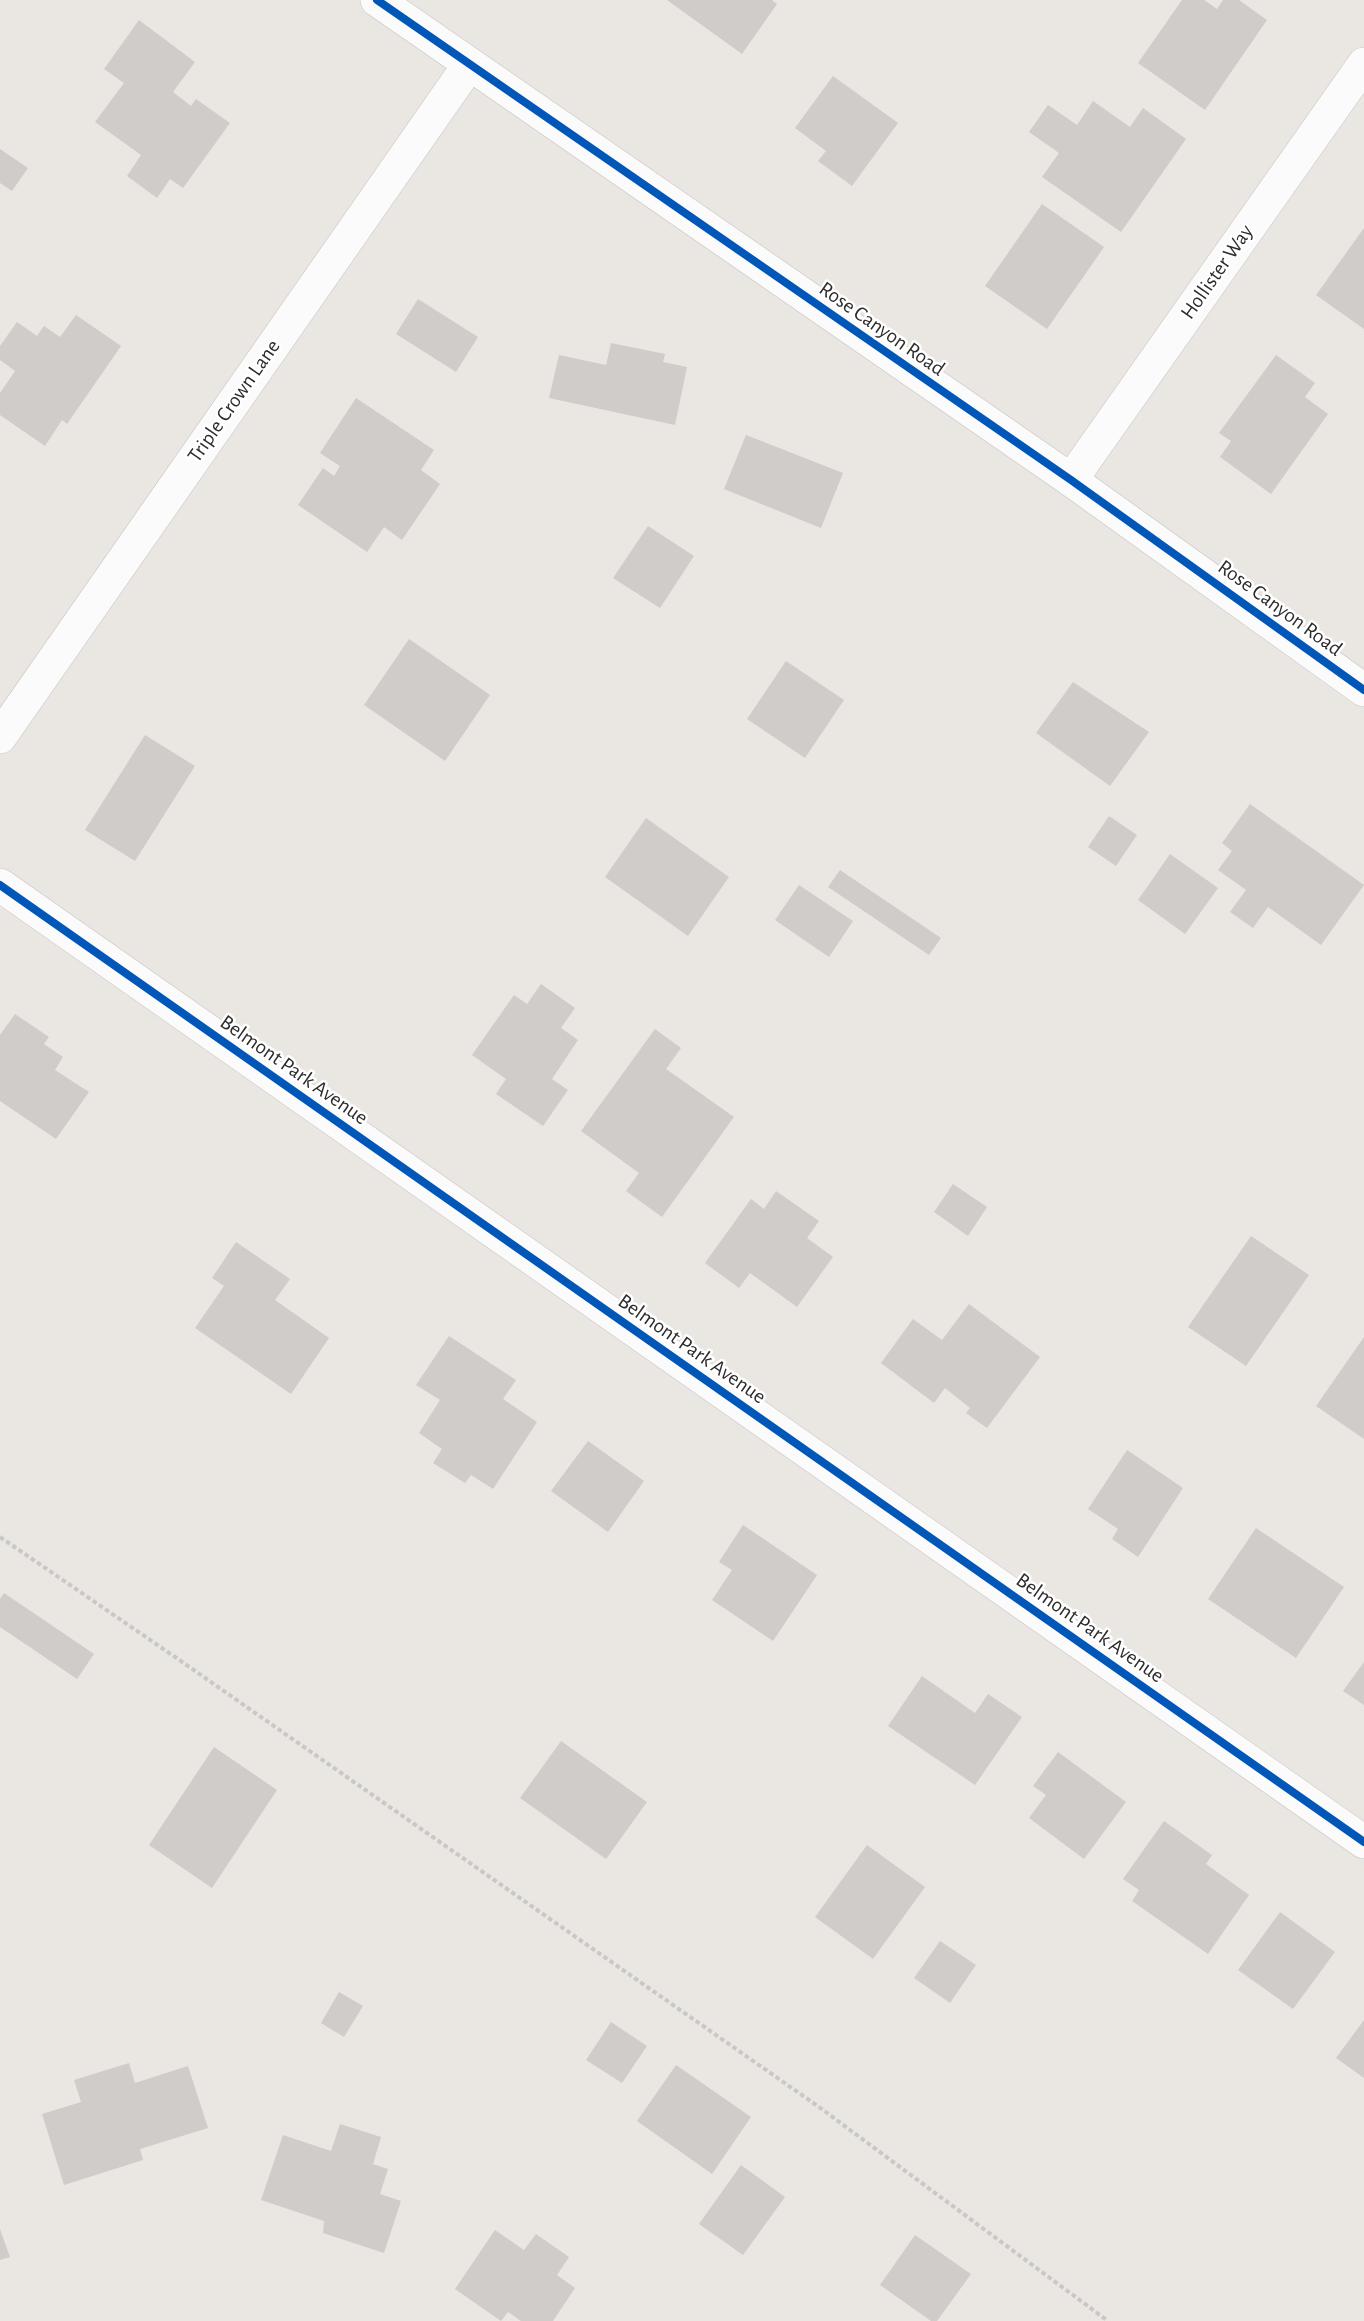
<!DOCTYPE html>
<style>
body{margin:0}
canvas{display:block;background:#eae6e2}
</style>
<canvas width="1364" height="2321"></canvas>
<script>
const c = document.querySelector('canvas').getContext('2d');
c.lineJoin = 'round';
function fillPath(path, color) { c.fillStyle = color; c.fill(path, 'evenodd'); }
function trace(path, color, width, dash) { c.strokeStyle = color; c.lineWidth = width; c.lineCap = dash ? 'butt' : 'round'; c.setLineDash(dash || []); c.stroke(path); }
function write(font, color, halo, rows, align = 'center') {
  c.font = font + ' "Alegreya Sans",sans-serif'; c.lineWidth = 5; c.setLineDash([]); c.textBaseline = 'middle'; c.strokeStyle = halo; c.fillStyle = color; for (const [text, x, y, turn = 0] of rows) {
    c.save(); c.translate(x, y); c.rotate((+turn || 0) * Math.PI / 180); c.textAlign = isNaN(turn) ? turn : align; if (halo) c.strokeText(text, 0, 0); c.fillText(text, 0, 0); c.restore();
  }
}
const building = new Path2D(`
 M667,0H772L777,4L742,54Z
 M1182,0H1204L1217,9L1223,0H1239L1267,20L1205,110L1138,63Z
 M139,20L195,62L173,92L191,106L196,99L230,123L183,188L170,179L157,198L127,176L141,155L95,122L124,83L104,69Z
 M833,76L898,123L852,186L818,161L826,151L795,128Z
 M1093,101L1130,127L1143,108L1186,139L1121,232L1042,177L1059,153L1029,132L1048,105L1077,125Z
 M0,149L28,168L12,191L0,183Z
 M1042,204L1104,247L1047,329L985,286Z
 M1364,228V329L1316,295Z
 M418,299L478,337L456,372L396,334Z
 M76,315L121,346L67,424L62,420L45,446L0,415V393L15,371L0,360V346L17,322L37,336L44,326L60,337Z
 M611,343L665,354L663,362L687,367L675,425L549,398L559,355L606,365Z
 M1276,355L1315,383L1305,397L1328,414L1271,494L1220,457L1231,441L1219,433Z
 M356,398L434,450L421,470L440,484L402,540L384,527L367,552L298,505L323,468L334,476L340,466L320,453Z
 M746,435L843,473L821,528L724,489Z
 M648,526L694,556L660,608L613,578Z
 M409,639L490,695L445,761L364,705Z
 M786,661L844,700L805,758L747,719Z
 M1073,682L1149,732L1110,786L1036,733Z
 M145,735L195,766L135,861L85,830Z
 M1250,804L1364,885L1321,945L1268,907L1253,928L1230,912L1246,890L1218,870L1232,851L1222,843Z
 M1109,816L1137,835L1116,866L1088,847Z
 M646,818L729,877L688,936L605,877Z
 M1170,854L1218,888L1185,934L1138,900Z
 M840,870L941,938L929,955L828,887Z
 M799,885L853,921L829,957L775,920Z
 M541,984L575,1008L561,1028L578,1040L552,1079L568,1090L543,1126L496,1094L506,1079L472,1055L514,995L527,1004Z
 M15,1014L49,1037L44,1044L63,1057L55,1070L89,1092L56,1139L0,1101V1035Z
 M655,1029L681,1048L666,1069L734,1117L662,1217L626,1191L639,1173L581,1131Z
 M953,1184L987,1207L968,1236L934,1212Z
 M776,1191L819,1221L807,1238L833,1257L797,1307L750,1273L739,1288L705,1263L751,1199L764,1209Z
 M1251,1236L1309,1275L1246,1366L1188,1327Z
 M236,1242L290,1279L275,1300L329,1338L291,1394L195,1328L224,1286L212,1278Z
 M969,1304L1040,1357L987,1428L966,1413L970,1408L945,1388L934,1403L881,1363L913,1319L942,1340Z
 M449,1336L516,1380L503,1399L537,1422L493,1489L471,1475L465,1483L433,1463L442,1449L419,1433L440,1400L416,1385Z
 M1364,1337V1439L1316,1406Z
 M588,1441L644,1481L608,1532L551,1491Z
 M1127,1450L1183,1488L1138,1557L1112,1539L1118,1529L1088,1509Z
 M743,1525L817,1575L773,1641L712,1600L732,1570L719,1562Z
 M1256,1528L1344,1587L1296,1658L1208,1599Z
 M4,1593L94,1654L77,1679L0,1627V1599Z
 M1364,1662V1705L1343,1691Z
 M922,1676L975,1713L988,1694L1022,1717L975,1785L888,1726Z
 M561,1741L647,1802L606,1859L520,1798Z
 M214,1747L277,1790L212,1888L149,1845Z
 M1058,1752L1126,1802L1084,1859L1029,1818L1046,1795L1033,1786Z
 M1164,1821L1212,1855L1206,1864L1249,1895L1208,1954L1132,1901L1139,1890L1123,1879Z
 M867,1845L925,1887L873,1959L815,1917Z
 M1280,1912L1335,1952L1293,2009L1238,1970Z
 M940,1941L976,1965L950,2003L914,1978Z
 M339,1992L363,2006L344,2037L321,2023Z
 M1364,2020V2078L1336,2058Z
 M611,2022L647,2046L622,2083L586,2060Z
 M129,2063L135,2083L188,2066L208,2128L140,2149L143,2160L64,2185L42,2114L81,2102L74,2080Z
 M676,2065L751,2117L712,2174L637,2121Z
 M340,2124L381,2137L373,2164L388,2169L380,2194L401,2201L384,2253L323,2233L324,2221L261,2200L283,2135L331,2151Z
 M741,2165L785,2197L743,2255L699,2224Z
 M0,2229L10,2257L0,2260Z
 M495,2230L524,2250L536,2234L569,2257L557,2275L575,2288L553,2321H521L508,2312L501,2321L455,2289Z
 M915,2235L971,2274L937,2321H931L880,2285Z`);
const path = new Path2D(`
 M0,1537L178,1659L819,2107L1108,2321`);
const minor = new Path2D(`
 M1071,480L1364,64
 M0,737L469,65
 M0,885L1364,1842`);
const tertiary = new Path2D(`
 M377,0L1071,480L1364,690`);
const cycleway = new Path2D(`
 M377,0L1071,480L1364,690
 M0,885L1364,1842`);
const streetNames = [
 ["Hollister Way",1217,272,-55],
 ["Rose Canyon Road",882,329,35],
 ["Triple Crown Lane",234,401,-55],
 ["Rose Canyon Road",1280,608,36],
 ["Belmont Park Avenue",294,1070,35],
 ["Belmont Park Avenue",692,1349,35],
 ["Belmont Park Avenue",1090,1628,35]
];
fillPath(building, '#cfccc9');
trace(minor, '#c3c2c3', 34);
trace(tertiary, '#c3c2c3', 34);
trace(path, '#c8c8c7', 4, [4.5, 3]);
trace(minor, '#fcfbfb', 33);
trace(tertiary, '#fcfbfb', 33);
trace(cycleway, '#0057b8', 8);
write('21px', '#2c2c2c', '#fff', streetNames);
</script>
